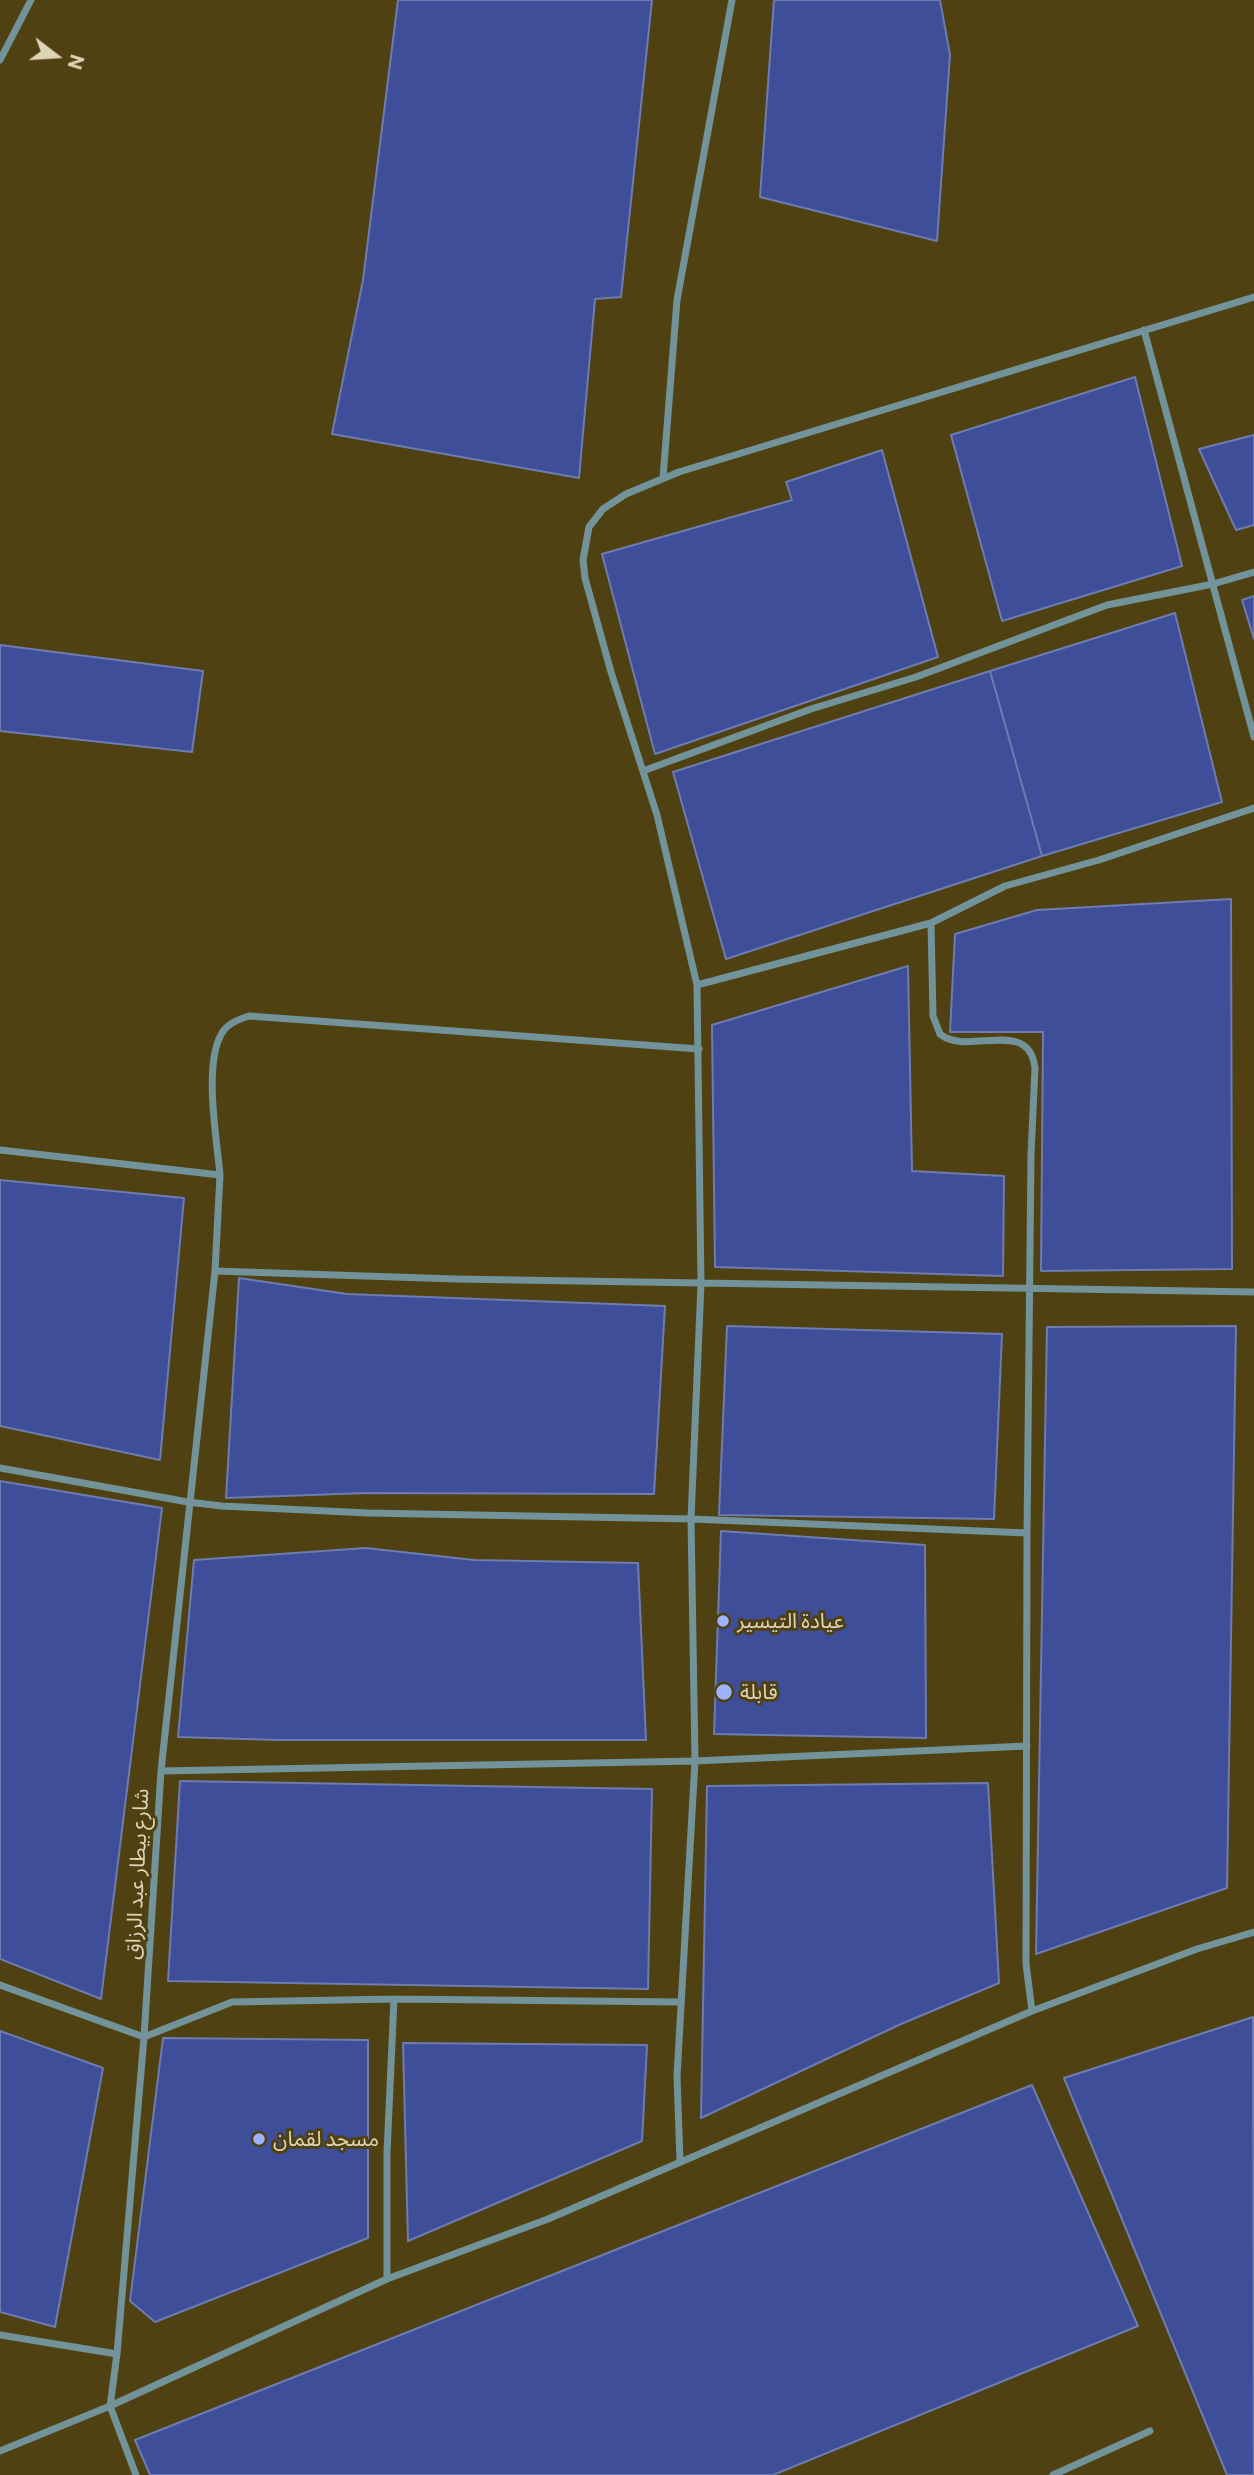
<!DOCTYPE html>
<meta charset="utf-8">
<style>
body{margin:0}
#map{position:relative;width:1254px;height:2475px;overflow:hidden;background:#4f4112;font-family:Commissioner,sans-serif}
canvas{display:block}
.north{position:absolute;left:21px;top:21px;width:70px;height:70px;-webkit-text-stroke:5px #4f4112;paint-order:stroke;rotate:107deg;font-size:19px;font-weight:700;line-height:28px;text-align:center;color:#ded4b6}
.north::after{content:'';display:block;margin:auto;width:24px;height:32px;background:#ded4b6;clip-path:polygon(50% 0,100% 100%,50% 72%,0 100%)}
</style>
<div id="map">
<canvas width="1254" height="2475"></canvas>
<div class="north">N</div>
</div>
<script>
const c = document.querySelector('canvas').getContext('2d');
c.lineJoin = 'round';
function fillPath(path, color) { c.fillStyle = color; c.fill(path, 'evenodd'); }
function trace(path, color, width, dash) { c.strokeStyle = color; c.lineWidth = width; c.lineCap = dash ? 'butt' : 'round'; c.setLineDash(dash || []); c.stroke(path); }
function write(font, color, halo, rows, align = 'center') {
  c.font = font + ' Commissioner,"Noto Sans Arabic",sans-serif'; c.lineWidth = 6; c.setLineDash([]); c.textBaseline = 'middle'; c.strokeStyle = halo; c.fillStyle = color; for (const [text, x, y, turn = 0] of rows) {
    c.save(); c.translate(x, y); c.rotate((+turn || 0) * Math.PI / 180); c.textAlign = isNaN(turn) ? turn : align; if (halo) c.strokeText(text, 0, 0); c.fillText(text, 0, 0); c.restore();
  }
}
const building = new Path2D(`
 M398,0H652L621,297L595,299L579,478L332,434L363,280Z
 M774,0H940L950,55L937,241L760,197Z
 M1135,377L1182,566L1002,621L951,435Z
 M1254,435V525L1236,530L1199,449Z
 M882,450L938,657L655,754L602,554L792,500L786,482Z
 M1254,596V639L1242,600Z
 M1175,613L1222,802L1042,856L990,671Z
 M0,645L203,671L192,752L0,731Z
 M990,671L1042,856L726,959L673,772Z
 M1231,899L1232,1269L1041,1271L1043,1032H950L955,934L1037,910Z
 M908,966L912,1171L1004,1176L1003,1276L715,1267L712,1025Z
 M0,1180L184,1198L160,1460L0,1426Z
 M239,1278L347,1294L665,1306L654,1494L367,1493L226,1498Z
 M727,1326L1002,1334L994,1519L719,1515Z
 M1236,1326L1227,1888L1036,1954L1047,1327Z
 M0,1481L162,1508L101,1999L0,1959Z
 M721,1531L925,1545L926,1738L714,1734Z
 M366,1548L474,1560L638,1563L646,1740H278L178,1737L194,1560Z
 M180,1781L652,1789L648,1989L168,1981Z
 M988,1783L999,1983L901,2024L701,2118L707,1786Z
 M1253,2017L1254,2475H1227L1064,2078Z
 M0,2031L103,2068L55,2327L0,2312Z
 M163,2038L368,2040V2238L155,2322L130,2301Z
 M403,2043L647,2045L642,2141L408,2241Z
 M1032,2085L1138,2326L773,2475H150L135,2440Z`);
const minor = new Path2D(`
 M0,60L31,0
 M1144,330L1254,737
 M663,478L677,300L732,0
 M643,771L811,709L916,677L1107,605L1213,584L1254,572
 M931,923L933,1016L940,1034C967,1057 1029,1016 1035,1068L1031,1155L1027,1533L1026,1964L1032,2011
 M697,985L931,923L1005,886L1099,860L1254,808
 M0,1150L220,1175L215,1271L161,1771L144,2037L117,2354L110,2406L136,2475
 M220,1175C217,1140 203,1064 222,1033C227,1024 239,1019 249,1016L699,1049
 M215,1271L455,1279L1254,1292
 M0,1468L188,1502L222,1506L368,1513L691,1519L1027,1533
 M161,1771L695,1761L1027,1746
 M0,1985L144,2037L232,2002L394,1999L680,2002
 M680,2161L677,2076L695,1761L691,1519L701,1284L697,985L657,815L611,672L585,578L583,560L589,527L603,509L626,494L679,472L1254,297
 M387,2279V2153L394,1999
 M0,2335L117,2354
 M0,2451L110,2406L387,2279L548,2219L1032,2011L1197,1949L1254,1932
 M1053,2475L1150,2431`);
const markers = [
 [723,1621,7,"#9fb3fd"],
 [724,1692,9,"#9fb3fd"],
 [259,2139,7,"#9fb3fd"]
];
const poiNames = [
 ["عيادة التيسير",737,1621],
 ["قابلة",740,1692],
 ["مسجد لقمان",273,2139]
];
const streetNames = [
 ["شارع بيطار عبد الرزاق",137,1874,-87]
];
fillPath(building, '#3f4e98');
trace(building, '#6d7cb1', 2);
trace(minor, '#73939a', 7);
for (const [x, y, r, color] of markers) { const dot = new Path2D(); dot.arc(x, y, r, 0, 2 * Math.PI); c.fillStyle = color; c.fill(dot); trace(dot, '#4f4112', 2.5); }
write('21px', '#ded4b6', '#4f4112', poiNames, 'left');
write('21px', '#ded4b6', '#4f4112', streetNames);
</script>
